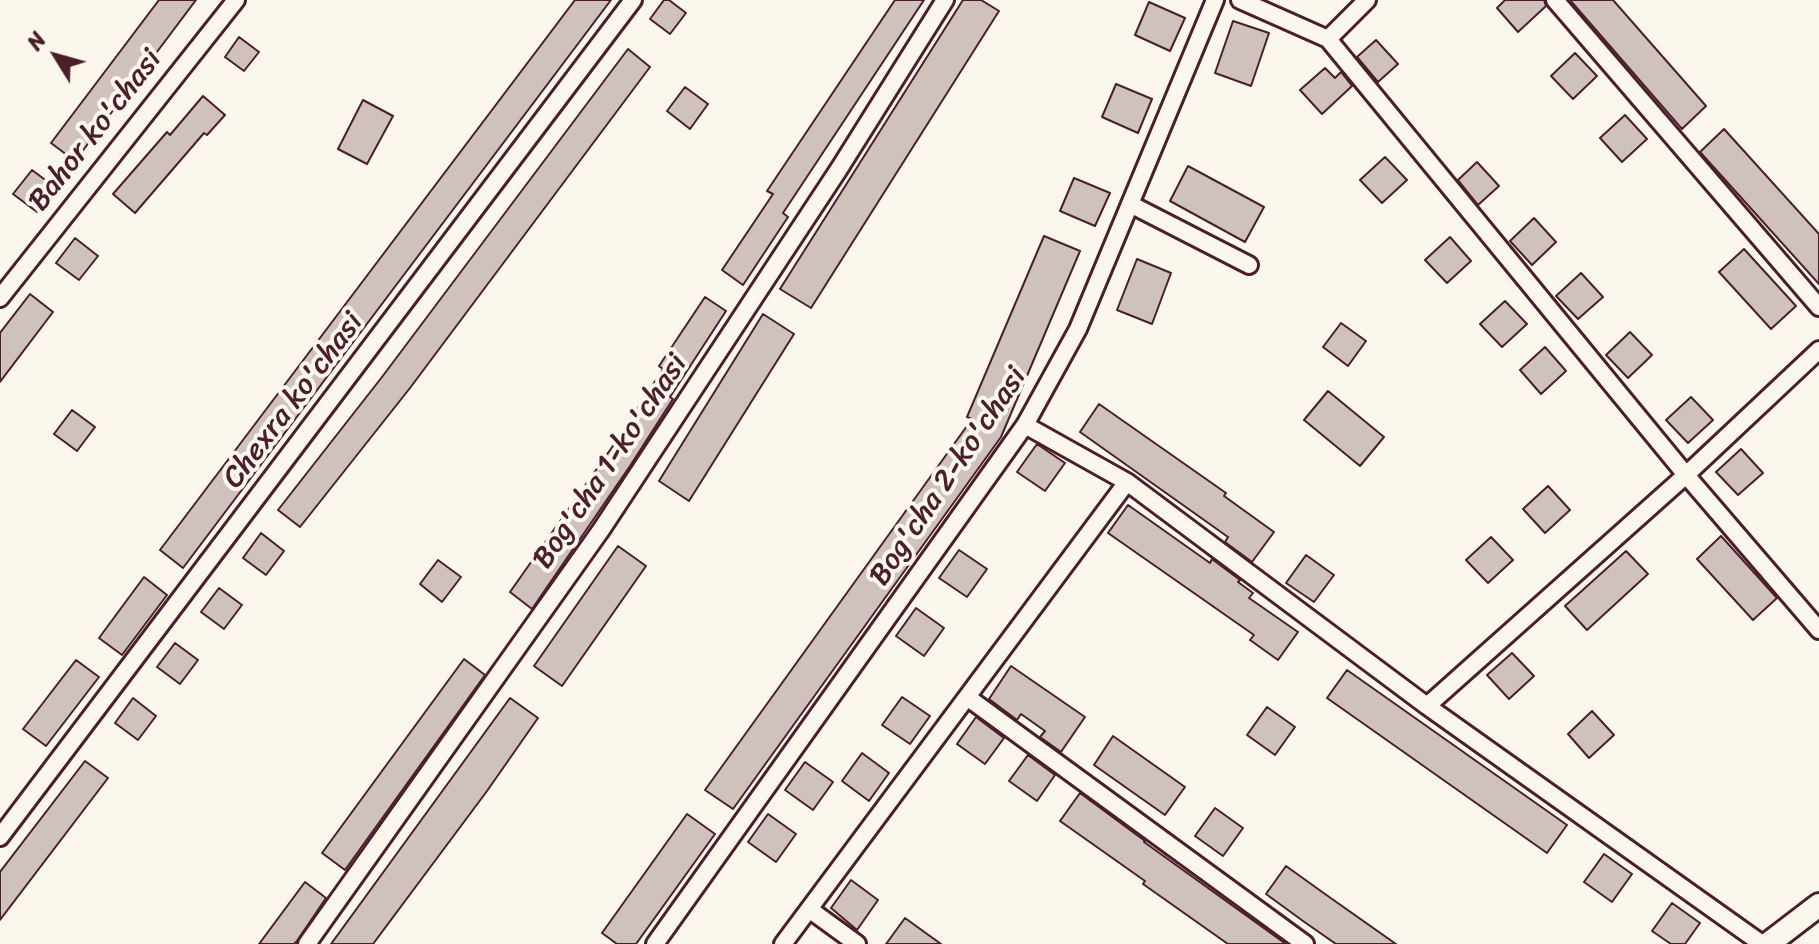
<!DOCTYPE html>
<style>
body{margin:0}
#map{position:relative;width:1819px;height:944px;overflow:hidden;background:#fbf7ec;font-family:Sriracha,sans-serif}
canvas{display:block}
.north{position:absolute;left:16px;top:16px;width:80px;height:80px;-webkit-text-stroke:6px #fbf7ec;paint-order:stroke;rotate:307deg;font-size:22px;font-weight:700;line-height:32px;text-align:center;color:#4a1f2b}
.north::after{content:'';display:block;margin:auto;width:28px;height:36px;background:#4a1f2b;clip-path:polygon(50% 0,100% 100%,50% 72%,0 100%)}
</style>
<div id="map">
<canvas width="1819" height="944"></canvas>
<div class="north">N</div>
</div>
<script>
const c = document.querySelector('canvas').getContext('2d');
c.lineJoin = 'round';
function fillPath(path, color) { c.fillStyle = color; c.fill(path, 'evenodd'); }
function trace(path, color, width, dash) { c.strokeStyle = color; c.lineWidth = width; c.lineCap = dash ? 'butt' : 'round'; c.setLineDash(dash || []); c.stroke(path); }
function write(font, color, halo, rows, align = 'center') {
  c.font = font + ' Sriracha,sans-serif'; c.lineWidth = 8; c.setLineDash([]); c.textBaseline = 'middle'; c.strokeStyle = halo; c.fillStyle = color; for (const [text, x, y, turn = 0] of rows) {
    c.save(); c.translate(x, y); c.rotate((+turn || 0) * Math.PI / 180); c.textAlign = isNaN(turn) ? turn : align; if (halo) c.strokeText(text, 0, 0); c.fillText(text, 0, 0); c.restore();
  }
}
const building = new Path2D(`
 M159,0H196L75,161L51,143Z
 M575,0H611L183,568L160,550Z
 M664,0H669L686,13L670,34L650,19Z
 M895,0H924L783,213L788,217L743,285L722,270L773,194L767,191Z
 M963,0H981L999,11L811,308L780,289Z
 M1505,0H1544L1546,6L1518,32L1497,8Z
 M1570,0H1613L1706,106L1682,129Z
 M1149,2L1185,18L1170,51L1135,35Z
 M1233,21L1269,33L1251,86L1215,73Z
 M239,37L259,52L244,71L225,57Z
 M1376,40L1398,64L1378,82L1357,57Z
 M628,49L650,67L410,388L300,527L278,510L382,377Z
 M1575,53L1597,76L1573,99L1551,76Z
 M1325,68L1335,78L1341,72L1352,86L1322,114L1300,90Z
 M1116,84L1152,99L1138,133L1102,117Z
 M685,87L708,104L690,129L667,111Z
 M203,96L225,115L207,135L204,133L135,213L113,194L167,132L170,135Z
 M363,100L393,116L367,164L338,149Z
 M1625,115L1647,139L1622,162L1600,138Z
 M1724,129L1819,234V284L1700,152Z
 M1385,157L1407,180L1382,203L1360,180Z
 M1477,162L1499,186L1478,205L1458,180Z
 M1188,166L1264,207L1245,242L1170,201Z
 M32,170L56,188L37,212L13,194Z
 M1074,178L1110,193L1095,226L1060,211Z
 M1534,218L1556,242L1532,265L1510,241Z
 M1044,236L1080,251L1001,437L733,809L705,790L972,419L967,417Z
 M1450,237L1471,261L1447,283L1425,260Z
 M75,238L98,256L79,280L56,263Z
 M1744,249L1796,306L1771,329L1719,272Z
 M1137,259L1171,273L1152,324L1117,310Z
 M1581,273L1603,297L1578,319L1556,296Z
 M30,294L53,312L0,382V333Z
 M705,297L726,311L670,397L673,399L630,466L532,609L510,592L615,443L663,369L659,366Z
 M1505,301L1527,324L1502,347L1480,324Z
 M763,314L794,334L689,501L659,481Z
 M1341,323L1366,341L1348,366L1323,347Z
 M1630,332L1652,355L1628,378L1606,355Z
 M1545,347L1566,371L1541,394L1520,370Z
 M1328,391L1384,437L1360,466L1304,420Z
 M1691,397L1713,420L1688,443L1666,420Z
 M1099,404L1226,493L1224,496L1274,532L1252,562L1225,542L1228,537L1080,432Z
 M72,410L95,427L77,451L54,434Z
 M1037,444L1065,463L1045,491L1017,472Z
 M1741,449L1763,473L1738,495L1716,472Z
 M1548,486L1570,510L1545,533L1523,509Z
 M1128,505L1210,563L1212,559L1240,580L1238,582L1253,593L1249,598L1298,632L1278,660L1250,640L1254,635L1108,533Z
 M261,533L284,551L266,575L243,558Z
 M1721,536L1777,598L1753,620L1697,559Z
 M1491,537L1513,560L1488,583L1466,560Z
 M618,546L646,566L562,686L534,666Z
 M959,550L987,569L967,597L939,578Z
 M1626,551L1648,574L1587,630L1565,606Z
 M1306,555L1334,575L1314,602L1286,583Z
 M438,560L461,577L442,602L420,584Z
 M144,577L167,595L122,655L99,638Z
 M219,588L242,605L224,629L201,612Z
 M916,608L944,628L924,656L896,636Z
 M175,643L198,660L180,684L157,667Z
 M1512,653L1534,676L1509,699L1487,675Z
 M464,659L485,675L345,870L322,853Z
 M76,660L99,677L46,746L23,729Z
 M1011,666L1085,717L1061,752L1040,737L1045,731L1021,714L1017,720L989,699Z
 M1347,670L1567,825L1547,853L1327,698Z
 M902,697L930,716L910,744L882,725Z
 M133,698L156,716L138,740L115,723Z
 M510,698L538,718L487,791L373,944H331Z
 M1267,707L1295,727L1275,755L1247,735Z
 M1592,711L1614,735L1589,758L1568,734Z
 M976,717L1004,738L985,764L957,744Z
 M1113,736L1185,787L1165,815L1094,765Z
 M862,753L889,773L869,801L842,781Z
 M1028,755L1055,775L1037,801L1009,781Z
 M85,761L108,778L0,920V872Z
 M805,762L833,782L813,810L785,790Z
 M1080,793L1145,841L1144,842L1286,944H1228L1143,884L1145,881L1060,821Z
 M1215,808L1243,828L1223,856L1195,836Z
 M687,814L715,834L636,944H617L602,933Z
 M768,814L796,834L776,862L748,842Z
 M1604,854L1632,874L1612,902L1584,882Z
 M1286,866L1325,894L1396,944H1336L1303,921L1266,894Z
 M851,880L878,900L857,930L831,908Z
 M305,882L326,898L297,941L294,944H259Z
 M1672,903L1700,923L1685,944H1671L1652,931Z
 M905,918L941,944H886Z`);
const minor = new Path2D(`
 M1240,0L1328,39L1686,475L1819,630
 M1555,0L1819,307
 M1328,39L1367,0
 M1130,204L1249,265
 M0,298L236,0
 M1025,425L1127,482L1427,706L1762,944
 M967,697L1305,944
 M1427,706L1686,475L1819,350
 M0,837L633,0
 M809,909L857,944
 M307,944L601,530L839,169L945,0
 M655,944L1025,425L1078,329L1215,0
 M783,944L1127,482`);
const secondary = new Path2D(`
 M1768,944L1819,905`);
const streetNames = [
 ["Bahor ko'chasi",96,131,-52],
 ["Chexra ko'chasi",294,401,-53],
 ["Bog'cha 1-ko'chasi",611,462,-56],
 ["Bog'cha 2-ko'chasi",949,477,-56]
];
fillPath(building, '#cfc2bc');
trace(building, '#4a1f2b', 2);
trace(minor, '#4a1f2b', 22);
trace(secondary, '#4a1f2b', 28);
trace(minor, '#fbf7ec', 16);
trace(secondary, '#fbf7ec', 22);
write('30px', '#4a1f2b', '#fbf7ec', streetNames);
</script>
